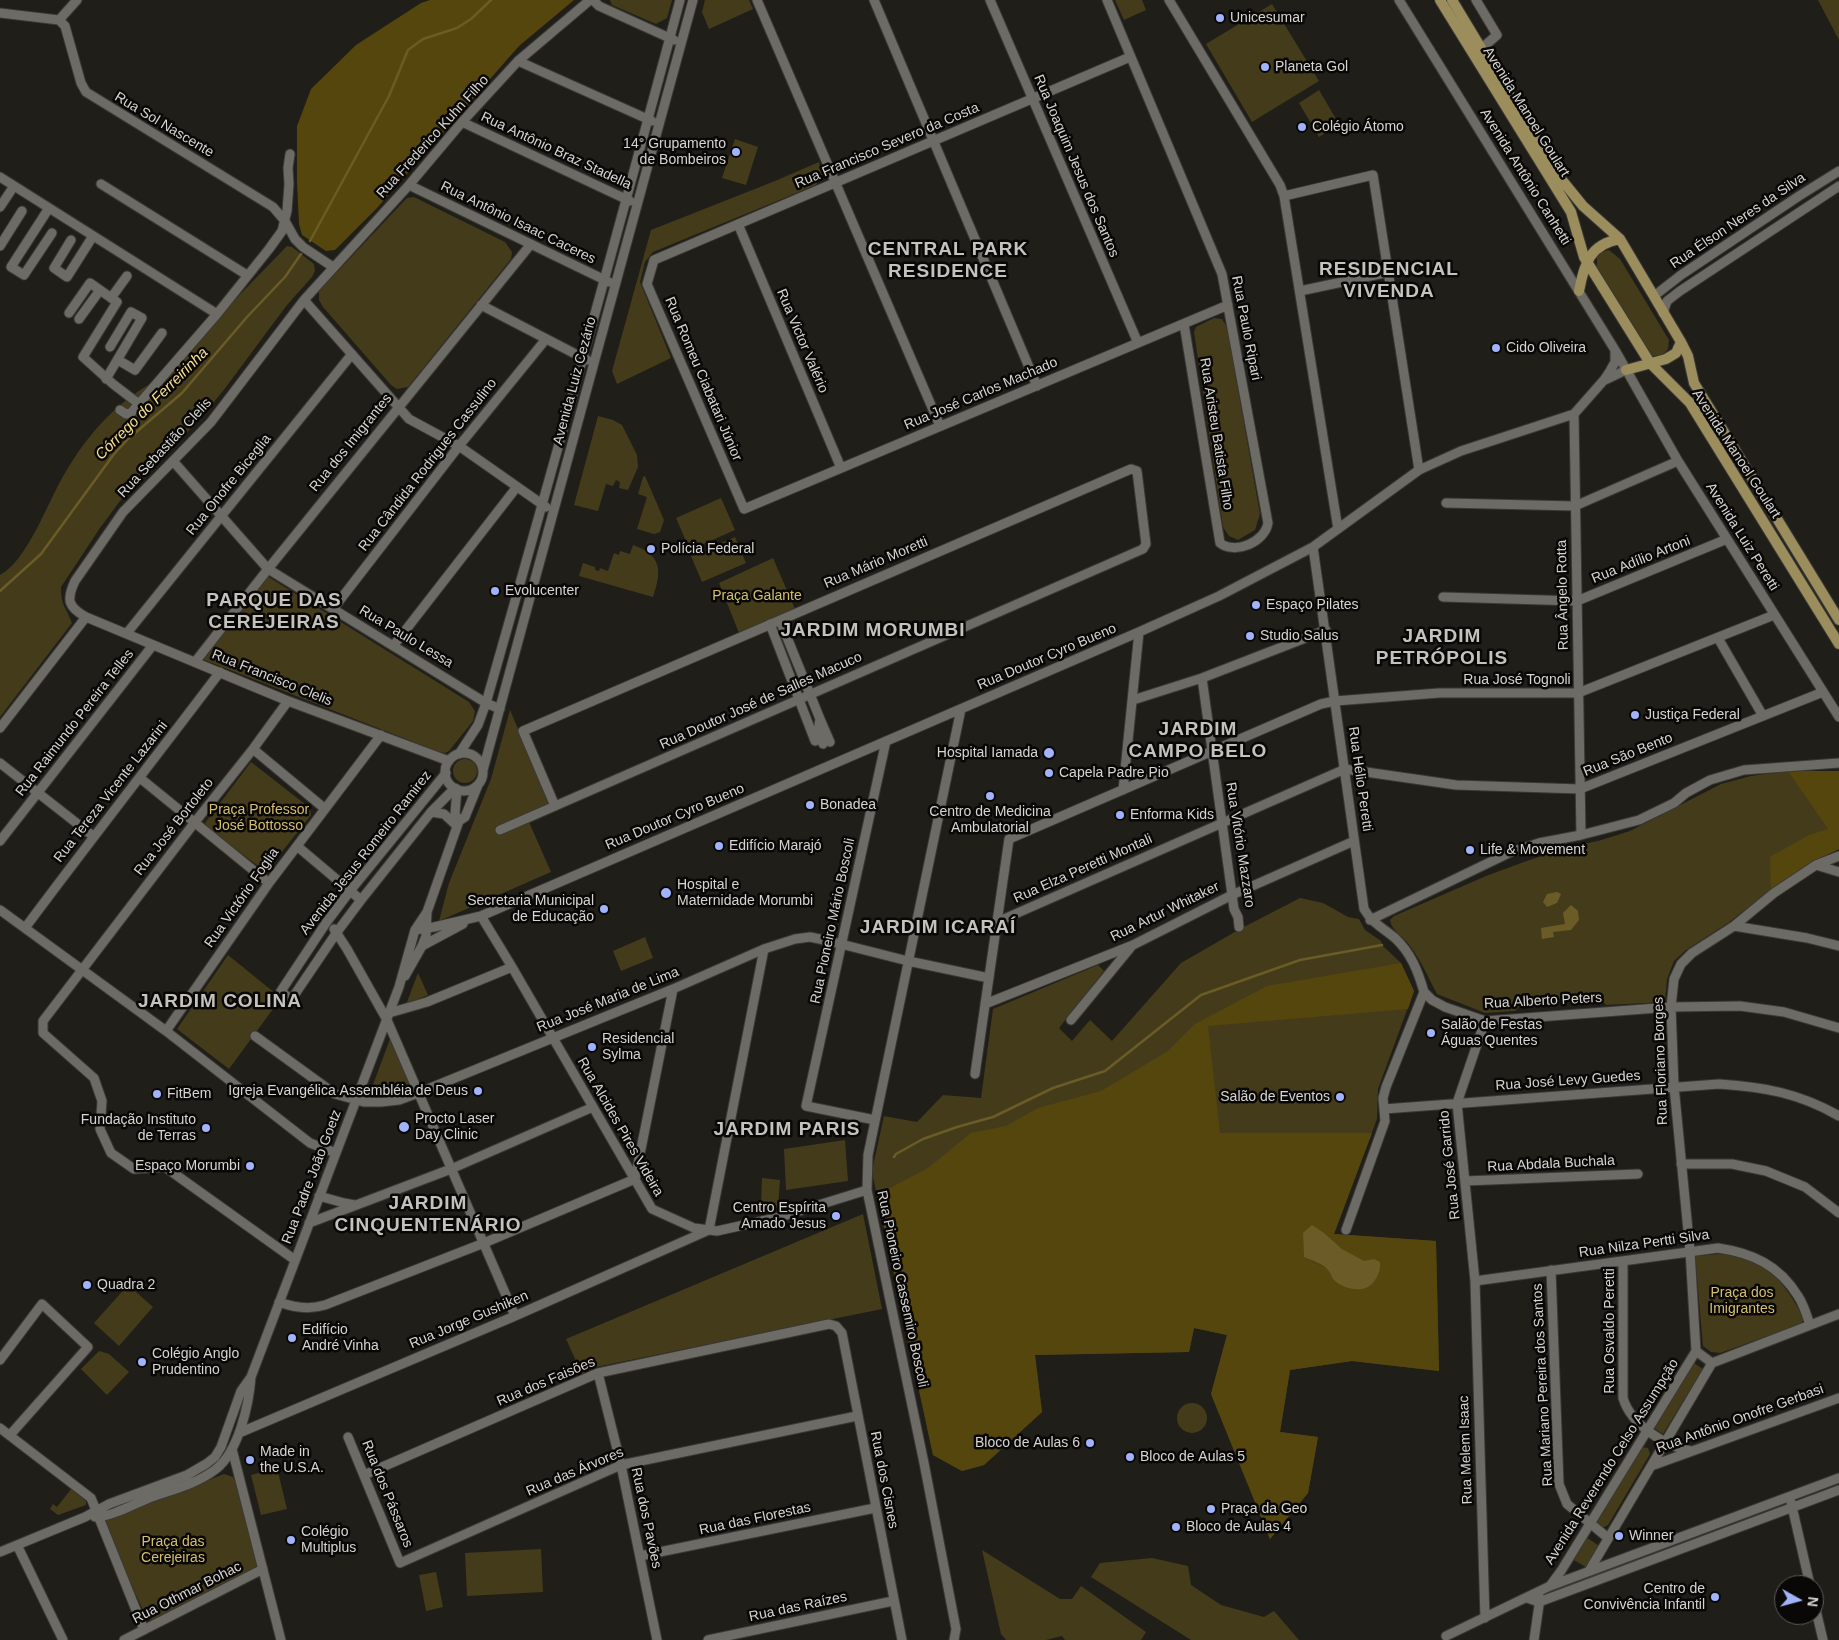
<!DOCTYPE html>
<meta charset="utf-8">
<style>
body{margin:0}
#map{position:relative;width:1839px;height:1640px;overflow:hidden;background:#201e19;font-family:Arial,sans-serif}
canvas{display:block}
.north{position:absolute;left:1774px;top:1575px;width:50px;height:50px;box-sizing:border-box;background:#090806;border:1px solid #5b5a58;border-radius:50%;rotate:97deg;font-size:14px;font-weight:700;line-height:20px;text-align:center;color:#d6d5d2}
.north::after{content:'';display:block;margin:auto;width:18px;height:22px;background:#a1b3fd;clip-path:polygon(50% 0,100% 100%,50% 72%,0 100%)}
</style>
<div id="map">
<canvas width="1839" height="1640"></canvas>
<div class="north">N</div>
</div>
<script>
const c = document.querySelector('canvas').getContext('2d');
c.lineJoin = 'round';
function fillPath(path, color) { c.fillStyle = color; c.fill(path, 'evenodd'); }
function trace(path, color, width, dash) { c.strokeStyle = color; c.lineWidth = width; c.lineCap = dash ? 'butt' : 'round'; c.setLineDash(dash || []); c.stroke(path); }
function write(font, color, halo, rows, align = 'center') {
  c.font = font + ' Arial,sans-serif'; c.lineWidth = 5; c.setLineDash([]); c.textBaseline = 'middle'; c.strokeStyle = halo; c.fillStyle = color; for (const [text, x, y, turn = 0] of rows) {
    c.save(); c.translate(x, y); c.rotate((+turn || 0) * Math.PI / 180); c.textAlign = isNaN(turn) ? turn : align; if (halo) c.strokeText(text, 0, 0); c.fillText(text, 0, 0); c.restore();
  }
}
const green = new Path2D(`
 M610,0H672L667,18L656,24L612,5Z
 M705,0H749L753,9L709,29L702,12Z
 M1115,0H1142L1146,10L1124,20Z
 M1818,0H1839V40Z
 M1272,4L1319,81L1252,122L1206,44Z
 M1319,90L1339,124L1319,137L1299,103Z
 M735,139L758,147L746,185L722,178Z
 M819,162L822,176L816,185L653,252L645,262L640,282L671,358L617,384L612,371L651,230L775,181Z
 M414,197L505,242L512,252L511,259L408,387L397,389L391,385L323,307L319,300V291L404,201L407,198Z
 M287,246L292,247L314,264L315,271L312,277L287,305L223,391L198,421L120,501L100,528L61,587C61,606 66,607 72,623L0,717V575C28,560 48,501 65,473C89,432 117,402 158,379Z
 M1609,250L1620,259L1669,340L1668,349L1663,355L1653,356L1646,350L1597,268V256L1602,252Z
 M1214,318L1222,319L1227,327L1260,514L1255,530L1238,540L1229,536L1223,527L1194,332L1196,327Z
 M598,416L613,420L622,425L637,455L638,467L628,490L619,488L620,482L616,480L613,486L606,484L598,511L574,505Z
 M645,476L664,520L660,532L654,534L637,529L647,497L638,494L643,477Z
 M721,498L735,530L690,550L676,518Z
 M735,537L746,563L702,582L691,556Z
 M633,545C662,555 662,571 653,597L579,576L583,563L595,567V570L599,571L600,568L608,571L614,553L619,555L620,551L630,554Z
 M773,558L795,609L739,633L719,583Z
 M267,576L469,702L475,711L473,721L449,751L445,753L439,752L202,659Z
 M510,710L550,804L498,827L501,834L529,822L551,872L439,921L449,883L491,779Z
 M453 771a12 12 0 1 1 24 0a12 12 0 1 1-24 0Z
 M251,762L310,808L311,815L266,872L208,828L205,823Z
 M1788,771H1839V849L1814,861L1771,890L1728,923L1686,950L1674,961L1667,979L1665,1002L1606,1005L1601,999L1522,1004L1515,1011L1485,1013L1437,994C1428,977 1420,958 1407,942C1401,936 1391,929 1390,920L1394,916L1486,876L1524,862L1568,847L1598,841L1630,831L1721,784L1751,776Z
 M1300,898L1323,903L1348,917L1359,919L1365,930L1381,941L1382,945L1401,963L1414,991L1378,1089L1377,1119L1334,1234L1436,1241L1439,1371L1352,1361L1290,1370L1280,1432L1318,1437L1308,1493L1270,1539L1211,1394L1227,1335L1194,1328L1189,1352L1035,1355L1042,1412L984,1465L962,1471L933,1455L873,1177V1166L884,1116L917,1122L943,1095L981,1098L993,1009L1098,965L1104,971L1059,1028L1072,1041L1090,1020L1112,1041L1181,963L1240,929Z
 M645,937L653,958L621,971L613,951Z
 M228,955L281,998L229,1069L177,1029Z
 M418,973L428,995L410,1003L407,1002Z
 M390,1039L413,1090L398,1096L368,1098Z
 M845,1140L848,1181L786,1190L784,1149Z
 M762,1178L780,1180L778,1208L761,1206Z
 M863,1214L882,1309L596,1367L582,1374L566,1339Z
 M1720,1254C1729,1255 1751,1256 1759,1260C1770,1265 1801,1307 1803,1320L1801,1324L1720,1353L1711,1352L1703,1346L1695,1256Z
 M128,1285L153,1307L119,1346L94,1323Z
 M99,1351L109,1354L129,1372L107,1395L81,1369Z
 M1694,1363L1703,1369L1663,1434L1654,1428Z
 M1177 1418a15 15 0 1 1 30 0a15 15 0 1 1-30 0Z
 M1641,1447L1648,1448L1650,1454L1608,1525L1602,1528L1596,1523L1597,1519Z
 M277,1468L287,1509L261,1515L251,1475Z
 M224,1474L233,1477L241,1494L258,1567L153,1620L147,1619L102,1521Z
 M71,1489L86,1501V1505L58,1515L50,1509L53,1504L57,1507Z
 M1586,1537L1599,1546L1586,1567L1572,1559Z
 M541,1549L543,1592L467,1596L465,1553Z
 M982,1550L1060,1599H1072L1081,1586L1146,1632L1141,1640H1065L1062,1636L1046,1640H1006L1001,1634Z
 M1152,1558L1188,1566L1191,1585L1221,1605L1264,1617L1274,1611L1299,1640H1191L1091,1577L1100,1563Z
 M436,1572L443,1607L426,1611L419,1575Z`);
const forest = new Path2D(`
 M430,0H574L519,46L377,208L335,250L326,251L302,235L299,224L297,183V126L311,89L356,45L421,3Z
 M1788,771H1839V849L1814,861L1771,890L1770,857L1809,835L1828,829Z
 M1401,963L1414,991L1408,1009L1208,1026L1220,1133H1372L1334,1234L1436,1241L1439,1371L1352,1361L1290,1370L1280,1432L1318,1437L1308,1493L1270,1539L1211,1394L1227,1335L1194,1328L1189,1352L1035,1355L1042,1412L984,1465L962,1471L933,1455L877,1195L928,1168L971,1133L1006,1126L1038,1108L1101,1091L1168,1051L1195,1024L1267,986ZM1303,1233H1324L1342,1249L1364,1262L1374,1259L1333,1279L1328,1269L1304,1257Z`);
const water = new Path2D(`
 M1557,892L1561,894L1557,903L1547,907L1543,902L1547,894Z
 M1571,905L1578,911L1579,920L1571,930L1553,932L1554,937L1542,939L1541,928L1565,924L1563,913Z
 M1312,1225L1324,1233L1342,1249L1364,1261L1374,1259L1380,1262C1381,1270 1378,1276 1373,1283C1363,1294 1343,1289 1334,1280C1331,1277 1331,1273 1328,1270C1323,1264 1311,1260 1304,1257L1303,1233Z`);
const stream = new Path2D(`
 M310,241L389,96L408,50L423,39L457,28L471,19L491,0
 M0,591L41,554L114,454L128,439L182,393L247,317L285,277L301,254
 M894,1157L896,1154L923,1139L957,1127L993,1117L1053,1088L1105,1071L1201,995L1300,960L1382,945`);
const minor = new Path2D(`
 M593,0L599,6L674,40
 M757,0L940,426
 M874,0L1037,386
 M990,0L1138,343
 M1107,0L1222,274L1268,523C1265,542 1235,555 1220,543L1184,324
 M1169,0L1280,185L1284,196L1338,529
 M1399,0L1615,350L1678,461L1839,717
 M1476,0L1497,35L1481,49
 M0,13L59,20L65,26L81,83L86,92L273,207L285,221L295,239L303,247L333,267
 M59,20L77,0
 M1130,57L654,260L647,284L744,509L1228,305
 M518,61L652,121
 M462,122L630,201
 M0,177L217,314
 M101,184L247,275
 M409,185L609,282
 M1284,196L1373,175L1419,470
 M0,207L14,186
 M49,208L11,267L24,275L52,233
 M738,224L841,468
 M71,240L54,268L67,277L93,236
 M0,246L22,211
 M1300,291L1389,272
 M1654,296L1681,275L1799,196L1839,171
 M111,298L127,276
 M304,300L409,419L459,446L546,507
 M481,305L587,360
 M69,313L90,283L117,302L83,357L113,384L139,404
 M1663,313L1667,301L1680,291L1839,186
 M79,319L100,290
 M118,360L135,370L162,333
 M106,379L142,318L131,312L110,347
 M1605,380L1626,370
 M120,410L126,414L131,413L217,314L269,249L282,231L287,211L289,184L288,168L290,154
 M1574,414L1581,835
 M173,461L268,569L486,703L500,709
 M1446,503L1575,506L1678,461
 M1313,547L1364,909C1373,924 1382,927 1395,938C1411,953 1418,971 1424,992
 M1443,597L1577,601L1727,539
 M333,609L459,446L546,339
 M780,620L820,719L818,731L823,744
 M770,624L815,741
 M127,633L352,354
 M1718,638L1763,716
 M394,645L516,488
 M195,662L268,569L531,244
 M1202,678L1234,909L1238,917L1239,927
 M1133,700L1202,678L1326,630
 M288,701L253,749L195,822L43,1021V1033L94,1078L102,1101L100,1129L111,1153L134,1169L165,1167L295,1260
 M820,719L830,742
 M0,728L86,617
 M253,749L324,808
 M445 772a19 19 0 1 1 38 0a19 19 0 1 1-38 0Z
 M459,754L478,725L486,703C553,469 617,235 680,0
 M449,761L288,701L86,617C68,607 66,600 75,581L123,512L211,422L304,300L409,185L462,122L518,61L590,0
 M0,763L93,836
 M483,770L693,0
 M446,773L350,891L326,923L281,991L291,1000L337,932L361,900L431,812L455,788
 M140,778L269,883
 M457,789L455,814L459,821
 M1123,790L1139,632
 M431,812L444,814L457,826
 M500,830L555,806L1143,549L1146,544L1137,471L1131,469L523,731L555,806
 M0,841L153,645
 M297,846L361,900
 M1816,865L1839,872
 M0,910L166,1031L310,1143L336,1153
 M481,916L512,967L652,1209L694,1228L717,1231L780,1217L867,1190
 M1370,920L1511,852L1539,843L1581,835L1639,820L1674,803L1686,793L1710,780L1744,770L1839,763
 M997,922L1345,769L1456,785L1580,789L1823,692
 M1734,926L1807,938L1839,946
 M25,928C89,842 155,758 220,672
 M334,929L347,949L387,1020L515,1316
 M415,930L434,927L481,916L1139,632L1219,596L1313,547L1419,470L1461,451L1574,414L1604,380L1610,371L1615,362V350
 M422,946L463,924
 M405,976L422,946L426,936L427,912L459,821L465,817L478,785
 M1424,992L1432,1000L1445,1007L1485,1021L1671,1007L1740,1006L1784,1012L1839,1028
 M985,1004L1133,945L1232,895L1354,841
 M389,1013L427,1002L512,967
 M1071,1020L1131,947
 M166,1031L269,883L381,735
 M255,1036L335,1094L364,1102H381L399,1100L418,1093L673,989L764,949L795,939L810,937L829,941L908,961L989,978
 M975,1074L1009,839L1321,704L1335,701L1439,693H1578L1774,615
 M1384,1109L1719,1084C1764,1087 1799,1093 1839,1116
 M875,1120L806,1106L886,741
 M1681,1164H1732L1766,1171L1805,1187L1839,1213
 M1465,1181L1638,1174
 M319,1196L344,1203L355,1205
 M309,1223L451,1169L593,1107
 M1346,1230L1385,1121L1383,1098L1386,1087L1424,992
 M1623,1261V1398C1631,1425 1665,1446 1691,1451
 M1551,1270L1559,1484L1567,1504L1608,1538
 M1475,1281L1718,1248C1752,1253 1779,1265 1798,1296C1804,1305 1807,1316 1810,1325
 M279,1302C295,1308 309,1310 325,1305L484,1243L635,1179L673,989
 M1696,1351L1690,1251L1674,1086L1671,1007L1674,979L1681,964L1692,953L1734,926L1774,893L1816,865L1839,856
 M1696,1351L1712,1363
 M0,1360L42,1304L88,1347L10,1435
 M1712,1363L1839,1314
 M598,1373L621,1465L657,1640
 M0,1428L91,1498L144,1630
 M239,1433L515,1316L709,1230L764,949
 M348,1437L400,1563L621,1465L857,1416
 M232,1449L281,1640
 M1651,1466L1839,1398
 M364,1475L598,1373L829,1324L836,1326L842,1333L902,1640
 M1791,1502L1810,1585
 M95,1517C111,1517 134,1504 149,1498C171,1490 197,1484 216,1469C239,1451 249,1404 251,1377
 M17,1545L63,1640
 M0,1552L85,1517L109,1504L187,1475L206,1464L215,1457L221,1447L241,1391L251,1377L399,987L415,930L427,912
 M640,1556L875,1508
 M1589,1571L1712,1363
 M1550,1586L1561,1571L1696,1351
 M1527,1598L1539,1602L1839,1490
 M1814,1602L1823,1640
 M1485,1618L1475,1281L1457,1103L1485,1021
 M1446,1636L1550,1586L1839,1478
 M124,1640L263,1569
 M708,1640L893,1601
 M954,1640L956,1629L924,1463L867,1190L868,1155L961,709
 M1534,1640L1540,1598`);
const major = new Path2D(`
 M1440,0L1571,212L1584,257L1650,363L1690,403L1839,644
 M1452,0L1557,174L1583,206L1620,239L1681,342L1688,356L1694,383L1839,620
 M1579,291C1584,264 1590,244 1620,239
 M1626,370L1666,359L1676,353L1681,342`);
const markers = [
 [1220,18,5,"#a1b3fd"],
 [1265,67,5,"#a1b3fd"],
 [1302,127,5,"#a1b3fd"],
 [736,152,5,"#a1b3fd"],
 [1496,348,5,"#a1b3fd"],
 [651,549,5,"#a1b3fd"],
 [495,591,5,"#a1b3fd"],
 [1256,605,5,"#a1b3fd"],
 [1250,636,5,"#a1b3fd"],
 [1635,715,5,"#a1b3fd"],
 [1049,753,6,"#a1b3fd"],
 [1049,773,5,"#a1b3fd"],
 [990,796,5,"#a1b3fd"],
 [810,805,5,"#a1b3fd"],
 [1120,815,5,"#a1b3fd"],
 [719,846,5,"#a1b3fd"],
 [1470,850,5,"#a1b3fd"],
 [666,893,6,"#a1b3fd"],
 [604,909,5,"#a1b3fd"],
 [1431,1033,5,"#a1b3fd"],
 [592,1047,5,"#a1b3fd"],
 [478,1091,5,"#a1b3fd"],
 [157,1094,5,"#a1b3fd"],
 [1340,1097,5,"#a1b3fd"],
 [404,1127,6,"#a1b3fd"],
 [206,1128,5,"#a1b3fd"],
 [250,1166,5,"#a1b3fd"],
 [836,1216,5,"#a1b3fd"],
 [87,1285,5,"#a1b3fd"],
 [292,1338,5,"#a1b3fd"],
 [142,1362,5,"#a1b3fd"],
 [1090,1443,5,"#a1b3fd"],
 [1130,1457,5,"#a1b3fd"],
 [250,1460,5,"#a1b3fd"],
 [1211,1509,5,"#a1b3fd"],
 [1176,1527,5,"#a1b3fd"],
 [1619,1536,5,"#a1b3fd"],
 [291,1540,5,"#a1b3fd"],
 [1715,1597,5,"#a1b3fd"]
];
const poiNames = [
 ["Unicesumar",1230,18],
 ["Planeta Gol",1275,67],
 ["Colégio Átomo",1312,127],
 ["14° Grupamento",726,144,"right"],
 ["de Bombeiros",726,160,"right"],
 ["Cido Oliveira",1506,348],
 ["Polícia Federal",661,549],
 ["Evolucenter",505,591],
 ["Espaço Pilates",1266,605],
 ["Studio Salus",1260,636],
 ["Justiça Federal",1645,715],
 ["Hospital Iamada",1038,753,"right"],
 ["Capela Padre Pio",1059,773],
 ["Bonadea",820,805],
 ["Centro de Medicina",990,812,"center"],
 ["Ambulatorial",990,828,"center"],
 ["Enforma Kids",1130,815],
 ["Edifício Marajó",729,846],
 ["Life & Movement",1480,850],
 ["Hospital e",677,885],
 ["Maternidade Morumbi",677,901],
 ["Secretaria Municipal",594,901,"right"],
 ["de Educação",594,917,"right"],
 ["Salão de Festas",1441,1025],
 ["Águas Quentes",1441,1041],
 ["Residencial",602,1039],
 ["Sylma",602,1055],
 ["Igreja Evangélica Assembléia de Deus",468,1091,"right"],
 ["FitBem",167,1094],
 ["Salão de Eventos",1330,1097,"right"],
 ["Procto Laser",415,1119],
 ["Day Clinic",415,1135],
 ["Fundação Instituto",196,1120,"right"],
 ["de Terras",196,1136,"right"],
 ["Espaço Morumbi",240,1166,"right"],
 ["Centro Espírita",826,1208,"right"],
 ["Amado Jesus",826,1224,"right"],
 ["Quadra 2",97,1285],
 ["Edifício",302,1330],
 ["André Vinha",302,1346],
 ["Colégio Anglo",152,1354],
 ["Prudentino",152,1370],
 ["Bloco de Aulas 6",1080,1443,"right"],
 ["Made in",260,1452],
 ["the U.S.A.",260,1468],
 ["Bloco de Aulas 5",1140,1457],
 ["Praça da Geo",1221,1509],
 ["Bloco de Aulas 4",1186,1527],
 ["Colégio",301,1532],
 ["Multiplus",301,1548],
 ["Winner",1629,1536],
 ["Centro de",1705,1589,"right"],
 ["Convivência Infantil",1705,1605,"right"]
];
const streetNames = [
 ["Avenida Manoel Goulart",1526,112,58],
 ["Rua Sol Nascente",164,125,31],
 ["Rua Frederico Kuhn Filho",433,137,-48],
 ["Rua Francisco Severo da Costa",887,146,-23],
 ["Rua Antônio Braz Stadella",556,151,25],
 ["Rua Joaquim Jesus dos Santos",1076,166,67],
 ["Avenida Antônio Canhetti",1525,177,58],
 ["Rua Élson Neres da Silva",1738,221,-34],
 ["Rua Antônio Isaac Caceres",518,223,26],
 ["Rua Paulo Ripari",1246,328,79],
 ["Rua Victor Valério",802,341,67],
 ["Rua Romeu Ciabatari Júnior",703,379,67],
 ["Avenida Luiz Cezário",575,381,-75],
 ["Rua José Carlos Machado",981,394,-23],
 ["Rua Aristeu Batista Filho",1216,434,81],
 ["Rua dos Imigrantes",351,443,-51],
 ["Rua Sebastião Clelis",165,448,-47],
 ["Avenida Manoel Goulart",1736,454,57],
 ["Rua Cândida Rodrigues Cassulino",428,465,-52],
 ["Rua Onofre Biceglia",229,485,-51],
 ["Avenida Luiz Peretti",1742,537,58],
 ["Rua Adílio Artoni",1641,560,-22],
 ["Rua Mário Moretti",876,563,-23],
 ["Rua Ângelo Rotta",1563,595,-91],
 ["Rua Paulo Lessa",406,637,31],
 ["Rua Doutor Cyro Bueno",1047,657,-23],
 ["Rua Francisco Clelis",272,678,22],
 ["Rua José Tognoli",1517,680],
 ["Rua Doutor José de Salles Macuco",761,701,-24],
 ["Rua Raimundo Pereira Telles",75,723,-52],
 ["Rua São Bento",1628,755,-22],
 ["Rua Hélio Peretti",1360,779,82],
 ["Rua Tereza Vicente Lazarini",111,792,-52],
 ["Rua Doutor Cyro Bueno",675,817,-23],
 ["Rua José Bortoleto",174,827,-52],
 ["Rua Vitório Mazzaro",1240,845,81],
 ["Avenida Jesus Romeiro Ramirez",366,853,-52],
 ["Rua Elza Peretti Montali",1083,869,-24],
 ["Rua Victório Foglia",242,898,-55],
 ["Rua Artur Whitaker",1165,912,-26],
 ["Rua Pioneiro Mário Boscoli",833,921,-78],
 ["Rua José Maria de Lima",608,1000,-22],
 ["Rua Alberto Peters",1543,1001,-3],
 ["Rua Floriano Borges",1661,1061,-92],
 ["Rua José Levy Guedes",1568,1081,-4],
 ["Rua Alcides Pires Videira",620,1127,60],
 ["Rua Abdala Buchala",1551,1164,-3],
 ["Rua José Garrido",1450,1165,-96],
 ["Rua Padre João Goetz",312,1177,-69],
 ["Rua Nilza Pertti Silva",1644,1244,-8],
 ["Rua Pioneiro Cassemiro Boscoli",902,1289,78],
 ["Rua Jorge Gushiken",469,1320,-23],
 ["Rua Osvaldo Peretti",1610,1331,-90],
 ["Rua dos Faisões",546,1382,-23],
 ["Rua Mariano Pereira dos Santos",1543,1385,-93],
 ["Rua Antônio Onofre Gerbasi",1740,1419,-20],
 ["Rua Melem Isaac",1466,1450,-92],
 ["Avenida Reverendo Celso Assumpção",1612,1462,-58],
 ["Rua das Árvores",575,1472,-23],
 ["Rua dos Cisnes",884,1480,79],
 ["Rua dos Pássaros",387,1494,68],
 ["Rua dos Pavões",646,1518,78],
 ["Rua das Florestas",755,1519,-12],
 ["Rua Othmar Bohac",187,1593,-27],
 ["Rua das Raízes",798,1607,-12]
];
const parkNames = [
 ["Praça Galante",757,596],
 ["Praça Professor",259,810],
 ["José Bottosso",259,826],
 ["Praça dos",1742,1293],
 ["Imigrantes",1742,1309],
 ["Praça das",173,1542],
 ["Cerejeiras",173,1558]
];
const waterNames = [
 ["Córrego do Ferreirinha",152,404,-45]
];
const districtNames = [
 ["CENTRAL PARK",948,250],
 ["RESIDENCE",948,272],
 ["RESIDENCIAL",1389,270],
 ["VIVENDA",1389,292],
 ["PARQUE DAS",274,601],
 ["CEREJEIRAS",274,623],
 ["JARDIM MORUMBI",873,631],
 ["JARDIM",1442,637],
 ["PETRÓPOLIS",1442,659],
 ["JARDIM",1198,730],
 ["CAMPO BELO",1198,752],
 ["JARDIM ICARAÍ",938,928],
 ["JARDIM COLINA",220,1002],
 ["JARDIM PARIS",787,1130],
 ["JARDIM",428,1204],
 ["CINQUENTENÁRIO",428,1226]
];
fillPath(green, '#443b1b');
fillPath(forest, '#55460e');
fillPath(water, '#6b5c27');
trace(stream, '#6b5c27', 2.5);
trace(minor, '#3a3936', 11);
trace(major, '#3a3936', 12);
trace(minor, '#6d6b65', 9);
trace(major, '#9c8d5d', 10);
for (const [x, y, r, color] of markers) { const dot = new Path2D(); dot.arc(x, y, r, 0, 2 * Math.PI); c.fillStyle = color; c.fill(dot); trace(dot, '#090806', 2); }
write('14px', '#d6d5d2', '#090806', poiNames, 'left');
write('14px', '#d6d5d2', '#090806', streetNames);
write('14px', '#d6bf6e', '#090806', parkNames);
write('italic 15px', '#f9e190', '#090806', waterNames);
c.letterSpacing = '1px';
write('bold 19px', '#c4c2bc', '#090806', districtNames);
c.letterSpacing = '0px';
</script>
